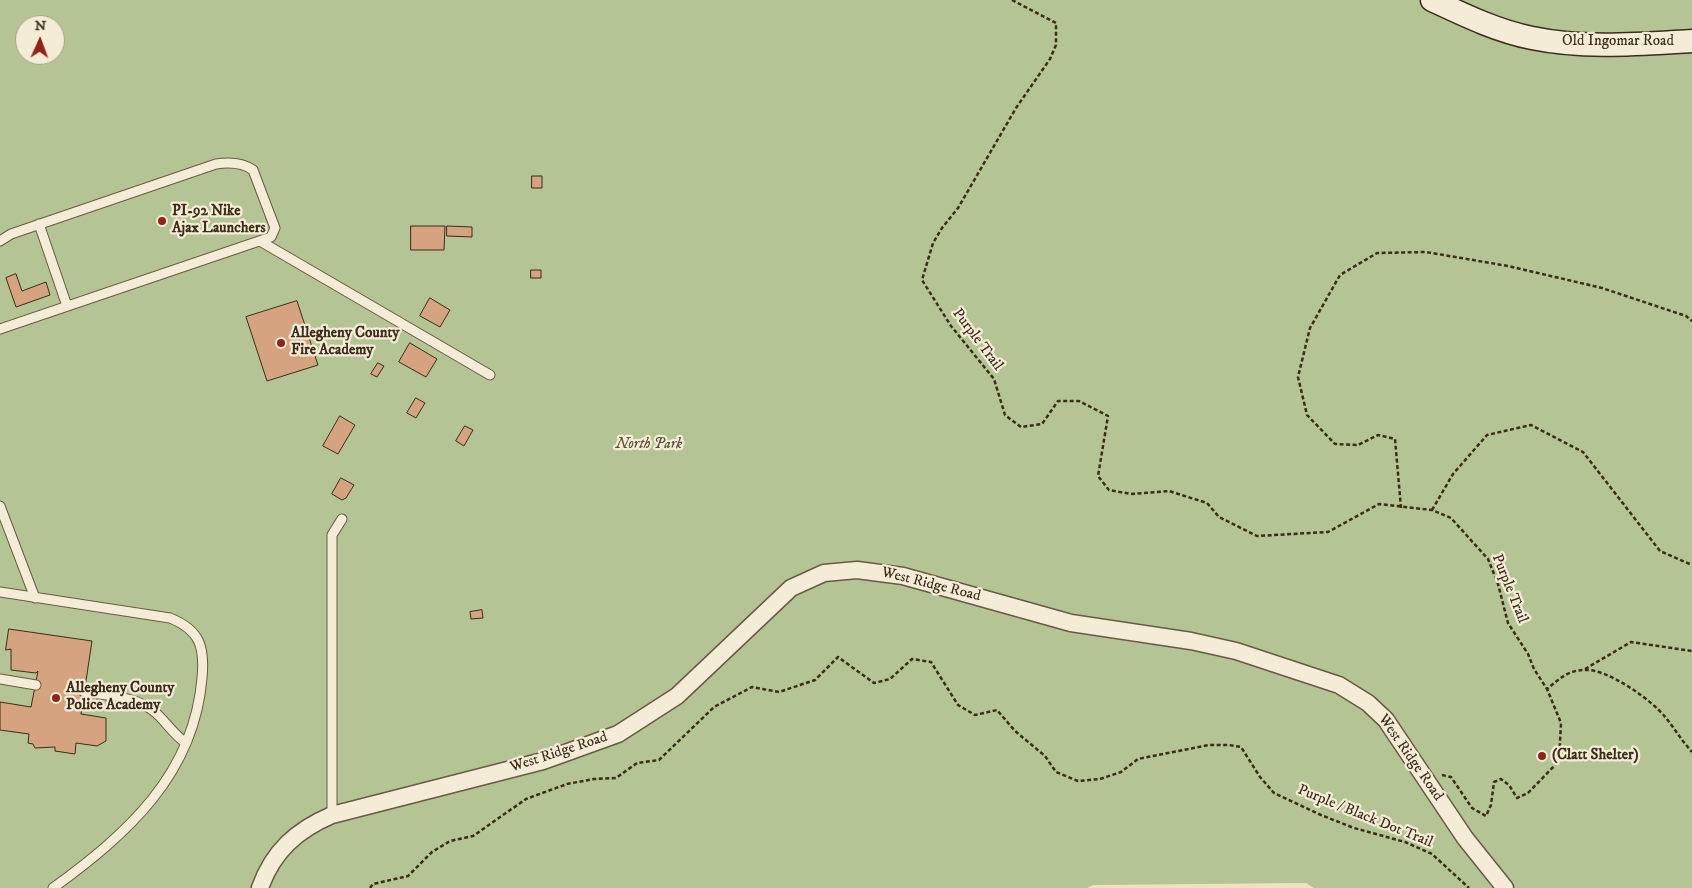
<!DOCTYPE html>
<style>
body{margin:0}
#map{position:relative;width:1692px;height:888px;overflow:hidden;background:#eee2c1;font-family:"IM FELL DW Pica",serif}
canvas{display:block}
.north{position:absolute;left:15px;top:15px;width:50px;height:50px;box-sizing:border-box;background:#f4ecd7;border:1px solid #aaa08b;border-radius:50%;rotate:2deg;font-size:14px;font-weight:700;line-height:20px;text-align:center;color:#3b2d1a}
.north::after{content:'';display:block;margin:auto;width:18px;height:22px;background:#8f2418;clip-path:polygon(50% 0,100% 100%,50% 72%,0 100%)}
</style>
<div id="map">
<canvas width="1692" height="888"></canvas>
<div class="north">N</div>
</div>
<script>
const c = document.querySelector('canvas').getContext('2d');
c.lineJoin = 'round';
function fillPath(path, color) { c.fillStyle = color; c.fill(path, 'evenodd'); }
function trace(path, color, width, dash) { c.strokeStyle = color; c.lineWidth = width; c.lineCap = dash ? 'butt' : 'round'; c.setLineDash(dash || []); c.stroke(path); }
function write(font, color, halo, rows, align = 'center') {
  c.font = font + ' "IM FELL DW Pica",serif'; c.lineWidth = 4.5; c.setLineDash([]); c.textBaseline = 'middle'; c.strokeStyle = halo; c.fillStyle = color; for (const [text, x, y, turn = 0] of rows) {
    c.save(); c.translate(x, y); c.rotate((+turn || 0) * Math.PI / 180); c.textAlign = isNaN(turn) ? turn : align; if (halo) c.strokeText(text, 0, 0); c.fillText(text, 0, 0); c.restore();
  }
}
const green = new Path2D(`
 M0,0H1692V888H1314L1306,883L1093,885L1087,888H0ZM25,25H55V55H25Z`);
const building = new Path2D(`
 M532,176H542V188H532Z
 M411,226H445L444,250H411Z
 M447,226L472,227V237L447,236Z
 M531,270H541V278H531Z
 M16,274L22,291L46,282L50,295L16,307L6,278Z
 M430,298L450,310L440,327L420,316Z
 M297,301L318,365L267,381L246,317Z
 M410,343L437,359L426,377L399,362Z
 M378,363L384,366L377,377L371,374Z
 M416,398L425,403L416,418L407,413Z
 M340,416L355,425L338,454L323,446Z
 M465,426L473,430L464,446L456,441Z
 M341,478L354,485L346,498L342,500L332,494Z
 M482,610L483,618L471,619L470,612Z
 M9,629L92,641L81,714L106,718V741L97,746L76,743L75,754L55,751V747L35,748L33,744L28,743L29,734L0,730V702L31,707L38,671L36,673L11,670V649L6,650Z`);
const path = new Path2D(`
 M1012,0L1056,23V45L1050,59L1016,108L958,208L942,228L933,243L922,280L951,326L994,379L1005,415L1021,427L1042,424L1058,401H1079L1108,416L1098,476L1109,490L1131,494L1169,491L1207,503L1219,517L1257,536L1328,532L1379,504L1432,510L1451,518L1488,559L1498,584L1508,623L1528,654L1534,669L1547,689C1558,680 1568,670 1584,670C1607,668 1652,700 1666,718C1675,729 1682,741 1692,752
 M1401,508L1395,439L1378,435L1358,445L1335,444L1307,415L1298,377L1310,328L1340,275L1377,253L1426,252L1508,266L1602,288L1686,316L1692,321
 M1432,510L1453,474L1487,435L1531,425L1583,452L1660,551L1692,565
 M1585,669L1631,642L1692,651
 M1442,775L1451,777L1472,808L1486,816L1491,805L1494,782L1501,779L1509,785L1517,798L1528,793L1559,761L1561,723L1547,689
 M370,888L373,884L408,876L432,852L450,841L473,836L526,799L567,784L594,779L616,778L637,763L659,760L714,707L752,687L779,692L815,680L838,657L874,683L890,679L912,659L931,662L958,705L975,715L997,710L1015,731L1045,756L1056,772L1078,781L1100,779L1121,772L1138,759L1209,745H1229L1241,747L1260,777L1274,793L1321,815L1354,828L1405,842L1432,854L1469,888`);
const lane = new Path2D(`
 M39,224L67,306
 M0,241L11,234L216,164C229,162 242,162 253,170L275,228L271,237L0,329
 M260,241L490,375
 M0,506L35,598
 M0,592L170,618C200,630 205,647 202,678C194,775 127,834 53,888
 M0,679L36,685
 M84,692C108,696 137,696 156,713C167,723 174,735 186,743
 M332,815V535L342,519`);
const street = new Path2D(`
 M260,888C273,851 297,830 332,815L543,761L618,734L677,696L791,588L824,573L857,570L903,576L1071,623L1191,641L1236,651L1339,685L1368,703L1386,720L1465,838L1505,888`);
const secondary = new Path2D(`
 M1432,0C1464,15 1497,31 1532,38C1585,49 1639,44 1692,41`);
const markers = [
 [162,221,5,"#8f2418"],
 [281,343,5,"#8f2418"],
 [56,698,5,"#8f2418"],
 [1542,756,5,"#8f2418"]
];
const streetNames = [
 ["Old Ingomar Road",1618,42],
 ["Purple Trail",977,340,53],
 ["West Ridge Road",931,585,14],
 ["Purple Trail",1509,589,68],
 ["West Ridge Road",559,753,-18],
 ["West Ridge Road",1410,758,55],
 ["Purple / Black Dot Trail",1365,817,22]
];
const poiNames = [
 ["PI-92 Nike",172,212],
 ["Ajax Launchers",172,229],
 ["Allegheny County",291,334],
 ["Fire Academy",291,351],
 ["Allegheny County",66,689],
 ["Police Academy",66,706],
 ["(Clatt Shelter)",1552,756]
];
const parkNames = [
 ["North Park",649,445]
];
fillPath(green, '#b5c495');
fillPath(building, '#d5a37f');
trace(building, '#3b2d1a', 1);
trace(lane, '#685a44', 11);
trace(street, '#685a44', 19);
trace(secondary, '#3b2d1a', 25);
trace(path, '#3b2d1a', 2.5, [4, 2.5]);
trace(lane, '#f4ecd7', 9);
trace(street, '#f4ecd7', 16);
trace(secondary, '#f4ecd7', 22);
for (const [x, y, r, color] of markers) { const dot = new Path2D(); dot.arc(x, y, r, 0, 2 * Math.PI); c.fillStyle = color; c.fill(dot); trace(dot, '#f4ecd7', 2); }
write('15px', '#3b2d1a', '#f4ecd7', streetNames);
write('bold 15px', '#3b2d1a', '#f4ecd7', poiNames, 'left');
write('italic 15px', '#5a5339', '#f4ecd7', parkNames);
</script>
